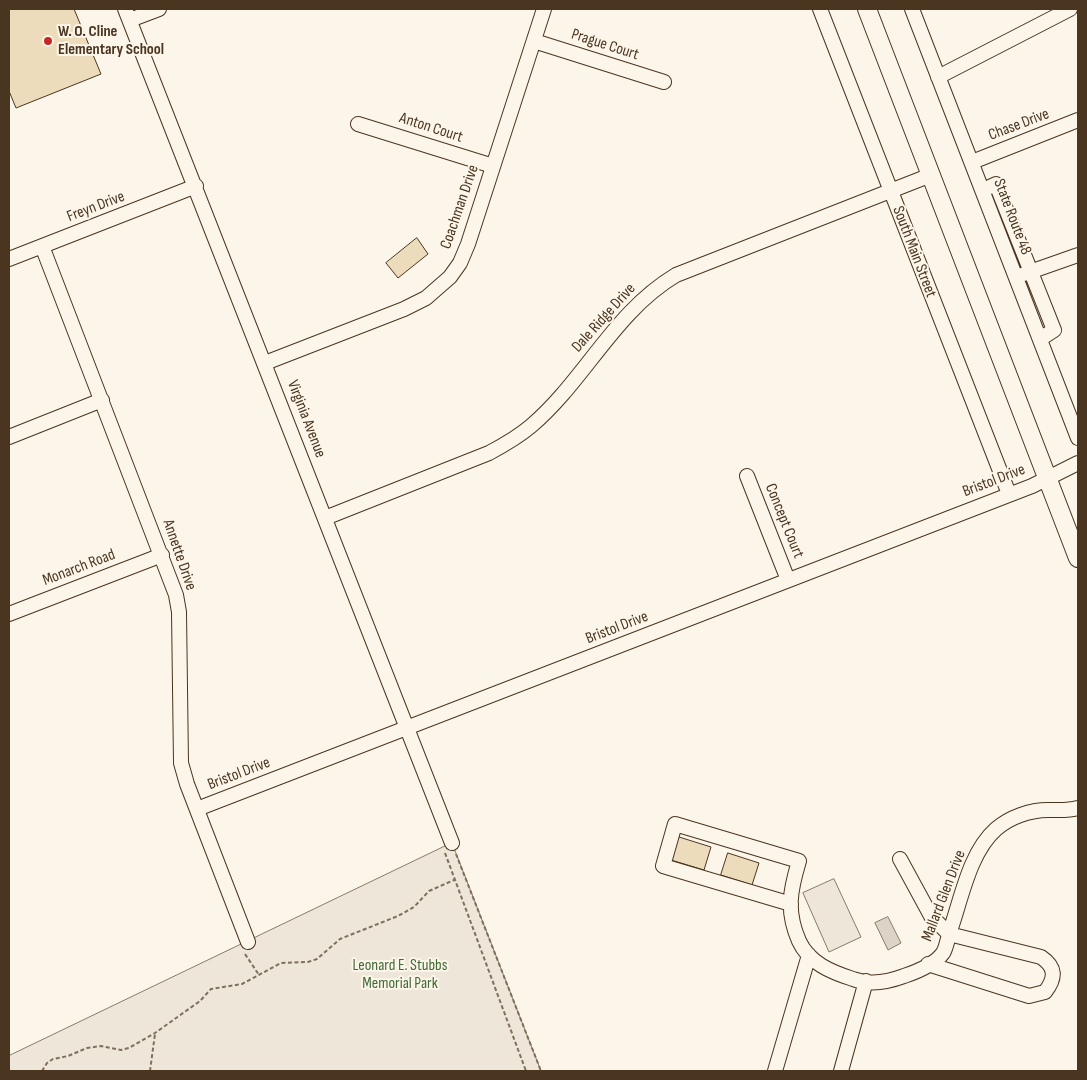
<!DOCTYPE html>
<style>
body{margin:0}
#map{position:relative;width:1087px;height:1080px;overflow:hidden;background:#fbf6e9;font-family:"Sofia Sans Condensed",sans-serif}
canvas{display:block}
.frame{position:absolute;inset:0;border:10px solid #4a3520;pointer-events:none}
</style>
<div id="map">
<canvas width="1087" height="1080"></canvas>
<div class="frame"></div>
</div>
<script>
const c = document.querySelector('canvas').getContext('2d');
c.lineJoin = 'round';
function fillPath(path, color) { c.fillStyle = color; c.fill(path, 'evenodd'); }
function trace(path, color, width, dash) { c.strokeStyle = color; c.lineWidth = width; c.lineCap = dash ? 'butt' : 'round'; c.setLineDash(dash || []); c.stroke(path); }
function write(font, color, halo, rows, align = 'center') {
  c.font = font + ' "Sofia Sans Condensed",sans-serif'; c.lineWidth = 4; c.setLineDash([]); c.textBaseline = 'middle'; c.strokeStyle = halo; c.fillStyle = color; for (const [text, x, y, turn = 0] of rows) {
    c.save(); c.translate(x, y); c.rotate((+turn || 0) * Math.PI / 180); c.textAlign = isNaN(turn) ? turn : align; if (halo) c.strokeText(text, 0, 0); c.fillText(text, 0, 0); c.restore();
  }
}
const green = new Path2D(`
 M452,843L541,1071H9V1056Z
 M834,879L861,937L829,952L803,893Z`);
const water = new Path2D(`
 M888,917L901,943L888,950L875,923Z`);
const building = new Path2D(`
 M9,9H74L101,74L16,108L9,91Z
 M417,238L428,254L398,278L386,263Z
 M679,837L711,847L704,870L671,860Z
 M728,853L759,863L752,885L721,875Z`);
const path = new Path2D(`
 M445,853L526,1071
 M456,854L541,1071
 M245,954L259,975
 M42,1071L47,1063L53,1059L68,1056L87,1048L101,1046L121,1050L129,1048L155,1033L200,1001L211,989L242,984L281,963L308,962L317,959L340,939L398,916L414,907L429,891L454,880
 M150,1071L155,1034`);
const minor = new Path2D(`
 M125,9L452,843
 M820,9L1009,494
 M912,9L1078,438
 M130,20L159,9
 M534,41L664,82
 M938,77L1070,9
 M358,124L493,166
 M972,162L1078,120
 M983,190L996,184L1054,330L1040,339
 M42,246L176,595L179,612L181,763L187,784L248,942
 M9,259L196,186
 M1024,274L1078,255
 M265,363L404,309L426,298L450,277L460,263L468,244L544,9
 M9,437L102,400
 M747,476L788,580
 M325,518L489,453C504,445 518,437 531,426C585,380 614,312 676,275L931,175
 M9,614L162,555
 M197,809L1032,486L1078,463
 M900,859L931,916L949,934L1041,957C1056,967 1056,978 1045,992L1029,996L928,964
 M791,904L663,866L675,824L799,861C790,891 786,911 799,941C809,963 831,972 853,979C869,985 888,982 904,976C916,972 935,964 943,953C947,947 948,935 951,928C962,896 970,852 996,829C1010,817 1030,810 1048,810C1059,810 1068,811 1078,808
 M775,1071L809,955
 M841,1071L866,981`);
const major = new Path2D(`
 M867,9L1078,558`);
const markers = [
 [48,41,5,"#c62828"]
];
const poiNames = [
 ["W. O. Cline",58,32],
 ["Elementary School",58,50]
];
const streetNames = [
 ["Prague Court",605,45,18],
 ["Chase Drive",1019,125,-21],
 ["Anton Court",431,128,18],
 ["Freyn Drive",96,207,-21],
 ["Coachman Drive",460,207,-71],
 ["State Route 48",1012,217,69],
 ["South Main Street",914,252,69],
 ["Dale Ridge Drive",604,318,-48],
 ["Virginia Avenue",306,419,69],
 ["Bristol Drive",994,481,-21],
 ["Concept Court",784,521,68],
 ["Annette Drive",179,555,71],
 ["Monarch Road",79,568,-21],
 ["Bristol Drive",617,628,-21],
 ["Bristol Drive",239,774,-21],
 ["Mallard Glen Drive",944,896,-69]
];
const parkNames = [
 ["Leonard E. Stubbs",400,966],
 ["Memorial Park",400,984]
];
fillPath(green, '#ede6d9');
trace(green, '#887966', 1);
fillPath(water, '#dcd4c6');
trace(water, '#887966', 1);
fillPath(building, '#ecdcbc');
trace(building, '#4a3520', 1);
trace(minor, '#4a3520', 16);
trace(major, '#4a3520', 20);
trace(path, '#7f6f5c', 2, [4, 2.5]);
trace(minor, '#fbf6e9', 14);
trace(major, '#fbf6e9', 18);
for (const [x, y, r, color] of markers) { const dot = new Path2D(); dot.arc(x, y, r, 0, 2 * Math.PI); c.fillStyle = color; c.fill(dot); trace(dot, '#fbf6e9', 2); }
write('bold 16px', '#4a3520', '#fbf6e9', poiNames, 'left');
write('16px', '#4a3520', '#fbf6e9', streetNames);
write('16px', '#436837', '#fbf6e9', parkNames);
</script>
